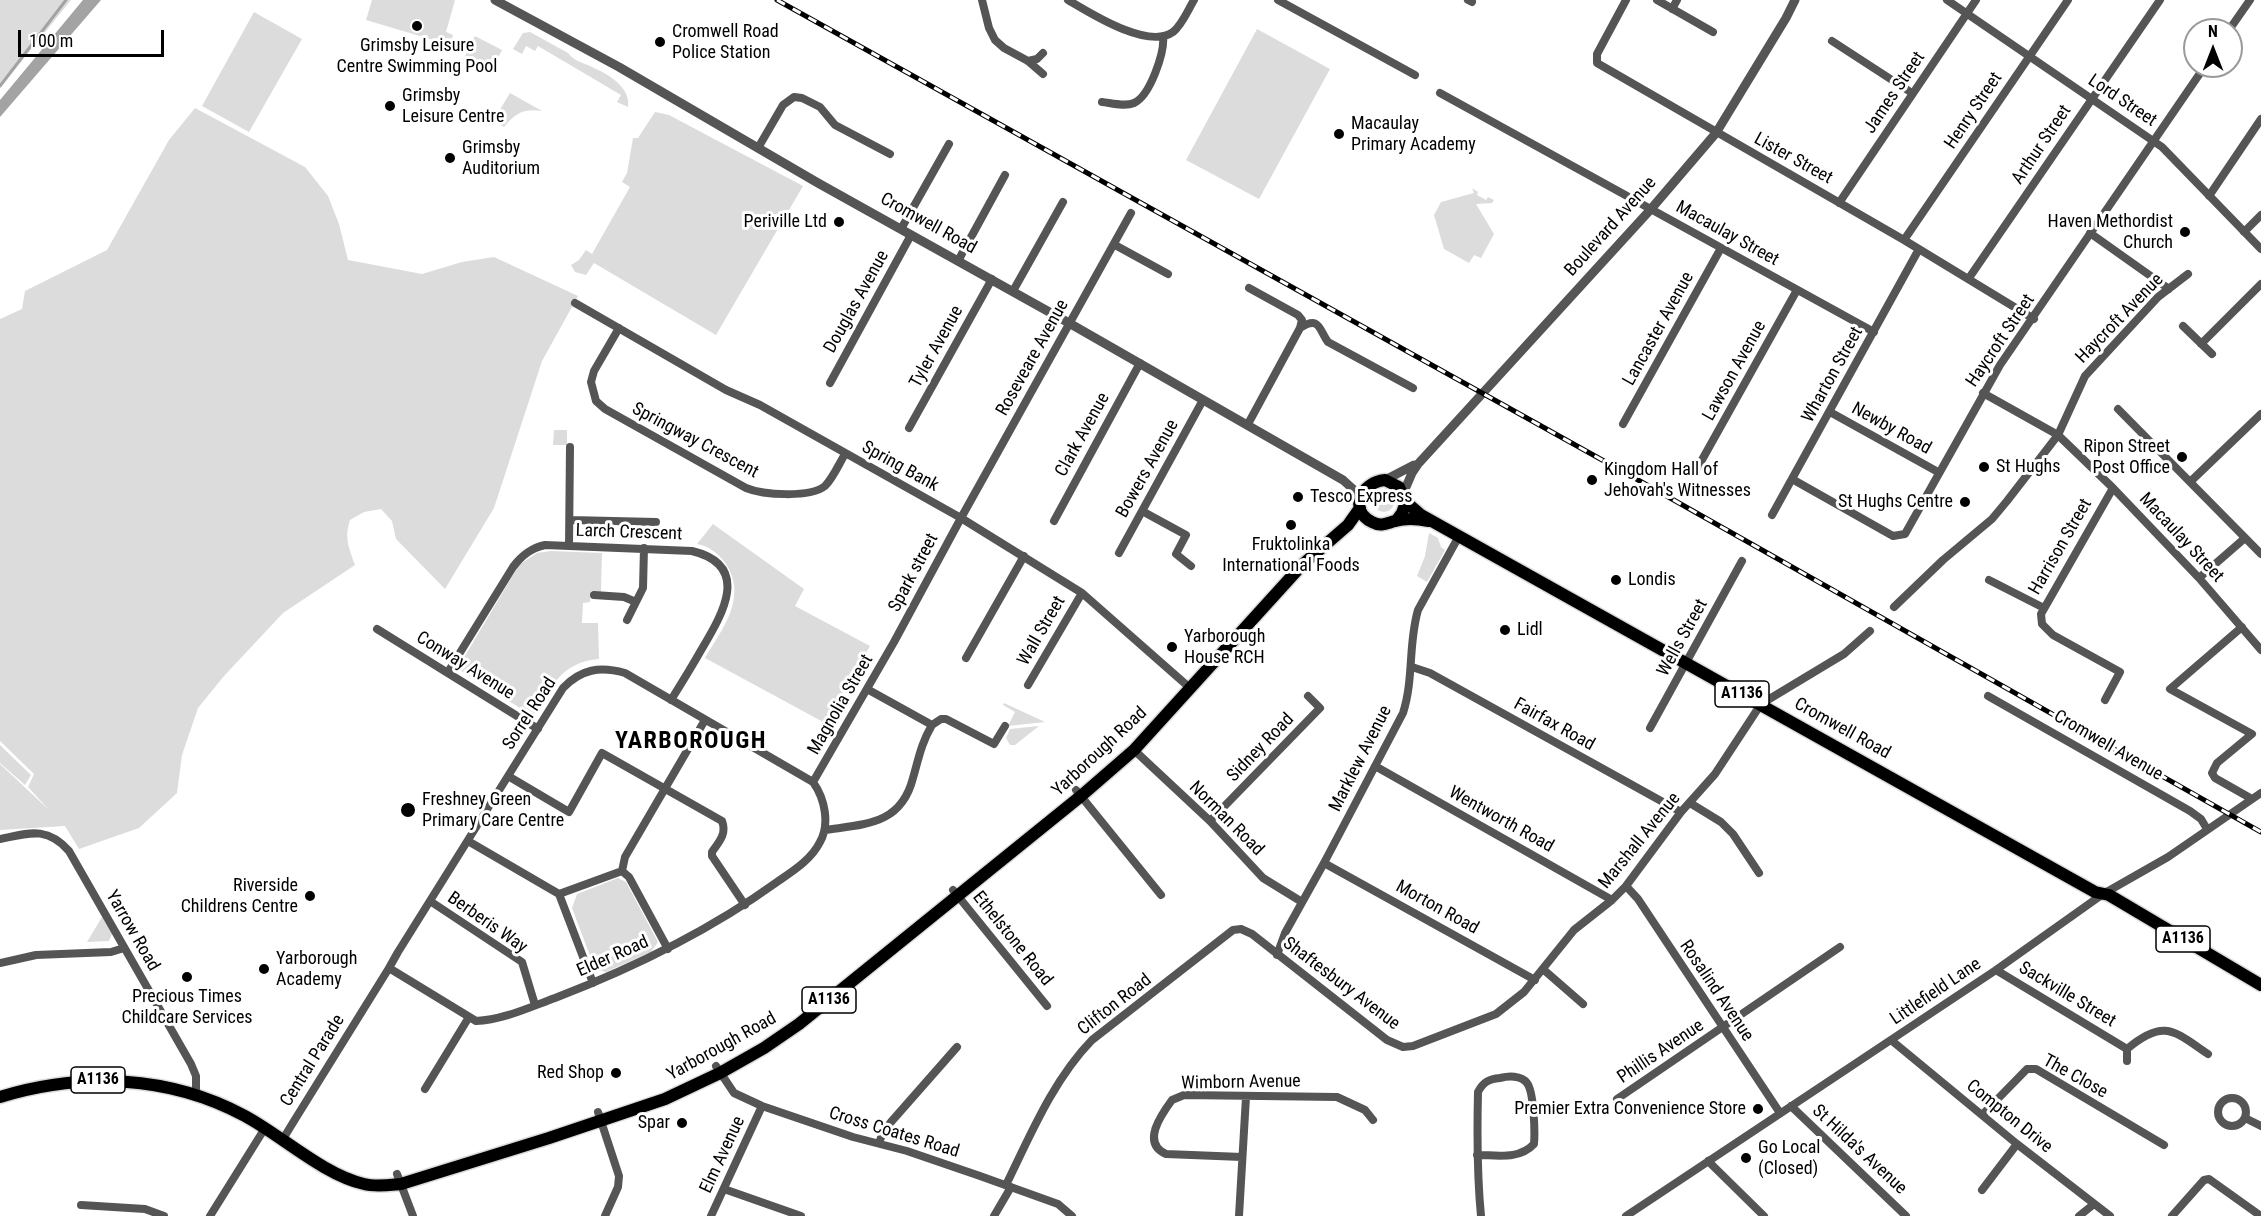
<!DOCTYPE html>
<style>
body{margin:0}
#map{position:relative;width:2261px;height:1216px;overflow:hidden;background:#fff;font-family:"Roboto Condensed",sans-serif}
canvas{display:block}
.north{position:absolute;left:2183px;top:18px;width:60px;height:60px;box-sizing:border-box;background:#fff;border:2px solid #999;border-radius:50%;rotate:0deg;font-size:16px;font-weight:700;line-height:24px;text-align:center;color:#000}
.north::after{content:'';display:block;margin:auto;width:21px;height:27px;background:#000;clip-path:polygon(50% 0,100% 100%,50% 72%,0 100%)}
.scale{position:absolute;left:18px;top:30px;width:146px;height:27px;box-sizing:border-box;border:3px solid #000;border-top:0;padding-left:8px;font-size:18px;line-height:21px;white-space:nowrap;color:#000;-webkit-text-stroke:4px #fff;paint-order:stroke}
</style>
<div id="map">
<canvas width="2261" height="1216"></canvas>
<div class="north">N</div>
<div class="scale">100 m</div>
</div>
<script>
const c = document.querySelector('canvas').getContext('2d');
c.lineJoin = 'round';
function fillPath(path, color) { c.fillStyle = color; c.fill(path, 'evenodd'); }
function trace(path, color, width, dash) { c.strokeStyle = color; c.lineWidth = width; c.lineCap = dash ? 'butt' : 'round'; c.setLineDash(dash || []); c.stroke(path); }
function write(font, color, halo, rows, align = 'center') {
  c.font = font + ' "Roboto Condensed",sans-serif'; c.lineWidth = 6; c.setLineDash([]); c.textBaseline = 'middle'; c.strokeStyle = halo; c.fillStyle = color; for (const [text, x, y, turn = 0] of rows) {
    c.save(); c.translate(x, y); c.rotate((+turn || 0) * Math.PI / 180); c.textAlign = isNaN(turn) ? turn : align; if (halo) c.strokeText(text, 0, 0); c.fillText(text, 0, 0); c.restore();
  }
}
const green = new Path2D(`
 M0,0H71L0,88Z
 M372,0H455L446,32L453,35L450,45L366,20Z
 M254,12L302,39L249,132L202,106Z
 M1257,29L1330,69L1259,199L1186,160Z
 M530,32L568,53C575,62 582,62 592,67C608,74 631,87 628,107L617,102L621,95L538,46L535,51L526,46L522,54L513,49L523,33Z
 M475,36L502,50L490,74L463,60Z
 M510,93L542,111C524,108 515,113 504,127L493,121Z
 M195,108L305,167L328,196L339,224L348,260L422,274L462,262L494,257L578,296L542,361L494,508L445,589L396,539L392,521L381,509L364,512L350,520C344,538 349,548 355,565L283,613L224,676L198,708L182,755L177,793L139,828L79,849L65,826L0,830V764L49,810L28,787L34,774L0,741V319L22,309L25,291L107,250L169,140Z
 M655,112L669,115L803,186L716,335L594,263L586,275L575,272L571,265L579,260L586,250L592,254L630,187L622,182L627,173L633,138H638Z
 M1472,188L1478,192L1477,195L1486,200L1488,197L1494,200L1492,203L1476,204L1494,234L1481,258L1474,255L1469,263L1444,249L1434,215L1441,202L1474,193Z
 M554,430H567V445H553Z
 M1374 502a10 10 0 1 1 20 0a10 10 0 1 1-20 0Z
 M713,524L804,589L795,606L870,646L825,723L705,658C722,629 748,598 726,564C719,554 709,546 697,544Z
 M1429,533L1438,538L1441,547L1445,550L1427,582L1417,576L1425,556Z
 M551,551L602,553L601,592L591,591L590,602L583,603L582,623H598L599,659C562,662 552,686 534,714L528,713L461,671L459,666L519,565L537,553Z
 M1004,703L1045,722L1008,726L1015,712L1003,705Z
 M1039,726L1015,745H1010L1006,738L1010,729Z
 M0,745L31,775L25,785L0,763Z
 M618,878L626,882L658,942L651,952L606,972L595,969L572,908L577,894Z
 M102,917L112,934L109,941L87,942Z`);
const water = new Path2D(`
 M83,0H101L0,117V100Z`);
const stream = new Path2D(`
 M0,86L66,0`);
const minor = new Path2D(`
 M982,0L989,28L995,40L1004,48L1028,61L1043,74
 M1068,0C1090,13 1148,50 1173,32C1182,25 1188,10 1194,0
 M1278,0L1415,75
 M1468,0L1472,2
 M1626,0L1597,54V63L1904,240L2034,319
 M1657,0L1713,32
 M1947,0L2162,147L2261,249
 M1672,9L1677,0
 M2229,30L2250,0
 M1832,41L1912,93
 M1028,61L1037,59L1043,53
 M1440,93L1874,332
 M1102,102C1111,103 1125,107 1134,103C1150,96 1165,52 1163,36
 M758,148L783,105L794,97L802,98L820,107L835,125L890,154
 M2209,196L2261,119
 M1839,203L1976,0
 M901,229L949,144
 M2244,232L2261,215
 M2090,233L2169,289
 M1904,240L2068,0
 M1115,245L1168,274
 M958,261L1005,175
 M1969,278L2160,0
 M1013,291L1063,202
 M575,303L726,390L760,405L961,518L1082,593L1190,688
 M2183,326L2212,354
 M619,328L594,371L591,382L596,401L605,409L746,488C763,495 810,498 825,486C833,478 839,464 845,454
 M1300,328C1320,315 1319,330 1328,342L1413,388
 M2201,344L2261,284
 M830,383L911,235
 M1983,393L2058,435L2113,488L2199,578L2261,650
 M2118,409L2261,554
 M1830,412L1938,472
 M1248,424L1300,328L1302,320L1298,315L1249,288
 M1623,424L1721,248
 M909,428L992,279
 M1698,467L1797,290
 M1792,479L1893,536L1905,534L2000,365L2205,66
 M2190,482L2261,414
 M1142,511L1186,535L1176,554L1191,566
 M1772,515L1919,249
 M570,520L656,522
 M1054,521L1140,363
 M569,546L570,447
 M1119,553L1203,400
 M2199,578L2245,538
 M1989,580L2044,608
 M594,595L624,597L636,602
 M1894,607L1943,560L1992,519L2007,501L2058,435L2085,376L2158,297L2188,274
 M627,620L643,588L644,548
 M2242,627L2170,689L2252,734L2217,763L2212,773L2215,778L2252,799
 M377,629L538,729
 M966,658L1024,556
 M1412,667L1430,673L1681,812
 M448,672L513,567C522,555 531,548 545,545L692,551C754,566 720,618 700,652C691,668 681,684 671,700
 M1028,685L1082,593
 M867,689L932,725L941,719H946L994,744L1005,726
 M1988,696L2190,811L2201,819L2207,829
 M2105,700L2120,672L2053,635L2042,624L2041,614L2113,488
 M1650,728L1742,561
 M1134,750L1210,821L1263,878L1302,902
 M1375,766L1612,900
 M508,776L569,812L602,753L722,821C727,834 719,842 712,852V856L745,905
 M813,782L894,642L961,518L1131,213
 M1076,790L1161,895
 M1690,803L1721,822L1733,834L1759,873
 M1210,821L1320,708L1308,696
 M825,830C865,824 901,825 913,778C919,757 921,744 932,725
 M0,839C29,833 47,826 69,851L191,1064L196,1076V1094
 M468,841L559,894
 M1324,863L1535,980
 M622,871L625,857L705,720
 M1626,886L1638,899L1780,1113
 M953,890L1047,1006
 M430,901L522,962L535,1005
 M1277,955L1285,933L1324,863L1403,713C1414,679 1408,644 1418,610L1459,536
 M0,963L36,955L111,952L124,948
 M1544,970L1583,1004
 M1996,970L2127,1049C2164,1018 2174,1031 2208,1054
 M593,983L559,894L622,871L629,877L668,949
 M1891,1040L2017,1144L2110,1216
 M2127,1049V1061
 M716,1066L734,1093L762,1106L853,1137L907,1151L980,1176L1058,1204L1072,1216
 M425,1089L469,1017
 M2218 1112a14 14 0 1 1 28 0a14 14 0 1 1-28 0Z
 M1617,1099L1840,947
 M1791,1106L1906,1216
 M598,1112L619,1176L618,1187L605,1216
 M1982,1115L2027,1069H2036L2164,1145
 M2245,1118L2261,1126
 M283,1139L294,1121L389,968L398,952L563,688C581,669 600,666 625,673L813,782C825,799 830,824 820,842C811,860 793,871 777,882C709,931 633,968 555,998C530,1007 503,1020 476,1021L389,968
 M879,1143L883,1132L891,1122L957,1047
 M1477,1155C1497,1155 1519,1160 1534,1144C1535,1132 1534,1092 1527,1083C1521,1075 1508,1076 1500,1078C1489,1079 1483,1082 1478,1092C1477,1134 1477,1175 1481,1216
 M1242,1157L1166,1154C1141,1143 1161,1115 1172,1100L1184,1095L1337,1097L1365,1110L1373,1120
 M1708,1161L1764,1216
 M397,1174L413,1216
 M1006,1185C1030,1136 1053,1080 1092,1040L1233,930L1241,929L1252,934L1387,1040L1403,1047L1413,1046L1496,1014L1524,992L1574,930L1612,900L1626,886L1681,812L1715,774L1761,704L1844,654L1870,631
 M724,1189L801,1216
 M1982,1190L2017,1144
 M81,1205L145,1209L164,1216
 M210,1216L265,1128
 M711,1216L762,1106
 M994,1216L1011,1187
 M1239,1216L1246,1097
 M1626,1216L1996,970L2103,894L2168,857L2261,793
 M2079,1216L2094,1204
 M2172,1216L2204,1180L2209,1179L2258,1214`);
const tertiary = new Path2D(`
 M495,0L619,67L818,183L1069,323L1343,480L1353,489L1360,501
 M1385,480L1414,465
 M1403,494L1412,473L1418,464L1651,209L1716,133L1786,18L1795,0`);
const primary = new Path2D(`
 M1406,502L1421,515L2095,892L2109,895L2261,985
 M1396,521L1402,513L1406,502L1399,487L1385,480C1361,482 1348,510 1372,522C1381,527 1387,523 1395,521C1405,518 1419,519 1429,521
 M0,1097C82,1072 169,1075 245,1116C282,1136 324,1175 364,1184C376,1187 389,1185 401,1184L549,1138L665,1099L720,1073L764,1048L799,1024L1081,796L1134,750L1302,565L1348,525L1360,508`);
const rail = new Path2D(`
 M777,0L1656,490L2261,832`);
const markers = [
 [417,26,6,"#000"],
 [660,42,6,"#000"],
 [390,106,6,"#000"],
 [1339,134,6,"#000"],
 [450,158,6,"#000"],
 [839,222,6,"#000"],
 [2185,232,6,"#000"],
 [2182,457,6,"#000"],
 [1984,467,6,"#000"],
 [1592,480,6,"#000"],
 [1298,497,6,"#000"],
 [1965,502,6,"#000"],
 [1291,525,6,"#000"],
 [1616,580,6,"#000"],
 [1505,630,6,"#000"],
 [1172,647,6,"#000"],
 [408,810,8,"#000"],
 [310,896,6,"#000"],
 [264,969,6,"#000"],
 [187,977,6,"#000"],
 [616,1073,6,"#000"],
 [1758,1109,6,"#000"],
 [682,1123,6,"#000"],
 [1746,1158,6,"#000"]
];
const shields = [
 [1742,694,54],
 [2183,939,54],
 [829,1000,54],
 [98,1080,54]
];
const shieldNames = [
 ["A1136",1742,694],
 ["A1136",2183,939],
 ["A1136",829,1000],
 ["A1136",98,1080]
];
const poiNames = [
 ["Cromwell Road",672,32],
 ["Police Station",672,53],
 ["Grimsby Leisure",417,46,"center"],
 ["Centre Swimming Pool",417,67,"center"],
 ["Grimsby",402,96],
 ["Leisure Centre",402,117],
 ["Macaulay",1351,124],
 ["Primary Academy",1351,145],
 ["Grimsby",462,148],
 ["Auditorium",462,169],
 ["Periville Ltd",827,222,"right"],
 ["Haven Methordist",2173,222,"right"],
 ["Church",2173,243,"right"],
 ["Ripon Street",2170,447,"right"],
 ["Post Office",2170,468,"right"],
 ["St Hughs",1996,467],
 ["Kingdom Hall of",1604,470],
 ["Jehovah's Witnesses",1604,491],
 ["Tesco Express",1310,497],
 ["St Hughs Centre",1953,502,"right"],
 ["Fruktolinka",1291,545,"center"],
 ["International Foods",1291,566,"center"],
 ["Londis",1628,580],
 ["Lidl",1517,630],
 ["Yarborough",1184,637],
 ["House RCH",1184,658],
 ["Freshney Green",422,800],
 ["Primary Care Centre",422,821],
 ["Riverside",298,886,"right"],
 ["Childrens Centre",298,907,"right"],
 ["Yarborough",276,959],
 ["Academy",276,980],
 ["Precious Times",187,997,"center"],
 ["Childcare Services",187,1018,"center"],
 ["Red Shop",604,1073,"right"],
 ["Premier Extra Convenience Store",1746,1109,"right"],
 ["Spar",670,1123,"right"],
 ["Go Local",1758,1148],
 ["(Closed)",1758,1169]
];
const streetNames = [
 ["James Street",1895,93,-56],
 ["Lord Street",2122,101,34],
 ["Henry Street",1974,111,-56],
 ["Arthur Street",2042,145,-56],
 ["Lister Street",1793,159,29],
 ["Cromwell Road",928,224,29],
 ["Boulevard Avenue",1611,227,-48],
 ["Macaulay Street",1727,234,29],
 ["Douglas Avenue",857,302,-61],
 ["Haycroft Avenue",2120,319,-46],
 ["Lancaster Avenue",1659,329,-61],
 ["Haycroft Street",2001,341,-56],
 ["Tyler Avenue",937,347,-61],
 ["Roseveare Avenue",1033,358,-61],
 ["Lawson Avenue",1735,371,-61],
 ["Wharton Street",1833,375,-61],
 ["Newby Road",1891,429,29],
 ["Clark Avenue",1083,435,-61],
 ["Springway Crescent",695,441,28],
 ["Spring Bank",900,467,29],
 ["Bowers Avenue",1148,469,-61],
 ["Larch Crescent",629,533,2],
 ["Macaulay Street",2181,538,47],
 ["Harrison Street",2061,547,-60],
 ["Spark street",914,573,-62],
 ["Wall Street",1042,631,-60],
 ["Wells Street",1683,638,-61],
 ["Conway Avenue",465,666,32],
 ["Magnolia Street",841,705,-60],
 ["Sorrel Road",530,714,-57],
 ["Fairfax Road",1554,725,29],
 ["Cromwell Road",1842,729,29],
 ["Cromwell Avenue",2108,746,30],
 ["Sidney Road",1261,748,-46],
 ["Yarborough Road",1100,752,-43],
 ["Marklew Avenue",1361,759,-63],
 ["Norman Road",1226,819,45],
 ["Wentworth Road",1501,820,29],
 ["Marshall Avenue",1640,841,-51],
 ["Morton Road",1437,908,29],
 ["Berberis Way",487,923,35],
 ["Yarrow Road",132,931,60],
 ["Ethelstone Road",1012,939,51],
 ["Elder Road",613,957,-24],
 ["Shaftesbury Avenue",1341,984,37],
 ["Rosalind Avenue",1716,991,56],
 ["Littlefield Lane",1936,992,-34],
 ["Sackville Street",2067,995,31],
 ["Clifton Road",1115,1005,-38],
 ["Yarborough Road",722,1047,-29],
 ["Phillis Avenue",1661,1052,-34],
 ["Central Parade",313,1061,-58],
 ["The Close",2075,1077,29],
 ["Wimborn Avenue",1241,1083,-1],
 ["Compton Drive",2009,1117,39],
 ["Cross Coates Road",894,1133,17],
 ["St Hilda's Avenue",1859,1150,43],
 ["Elm Avenue",723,1155,-65]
];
const districtNames = [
 ["YARBOROUGH",691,742]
];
fillPath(green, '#dcdcdc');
fillPath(water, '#a3a3a3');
trace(stream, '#a3a3a3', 3);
trace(primary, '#dbdbdb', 15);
trace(minor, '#555', 8);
trace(tertiary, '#555', 9);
trace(primary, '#000', 12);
trace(rail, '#000', 5);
trace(rail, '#fff', 3, [9]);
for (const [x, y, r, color] of markers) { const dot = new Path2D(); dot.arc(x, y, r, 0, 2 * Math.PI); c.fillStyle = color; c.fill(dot); trace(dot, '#fff', 2); }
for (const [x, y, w] of shields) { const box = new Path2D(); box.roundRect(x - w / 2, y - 13, w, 26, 4.5); c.fillStyle = '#fff'; c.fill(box); trace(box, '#000', 1.5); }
write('bold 16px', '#000', null, shieldNames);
write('18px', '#000', '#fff', poiNames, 'left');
write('18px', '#000', '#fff', streetNames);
c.letterSpacing = '1.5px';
write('bold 24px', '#000', '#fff', districtNames);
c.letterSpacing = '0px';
</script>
